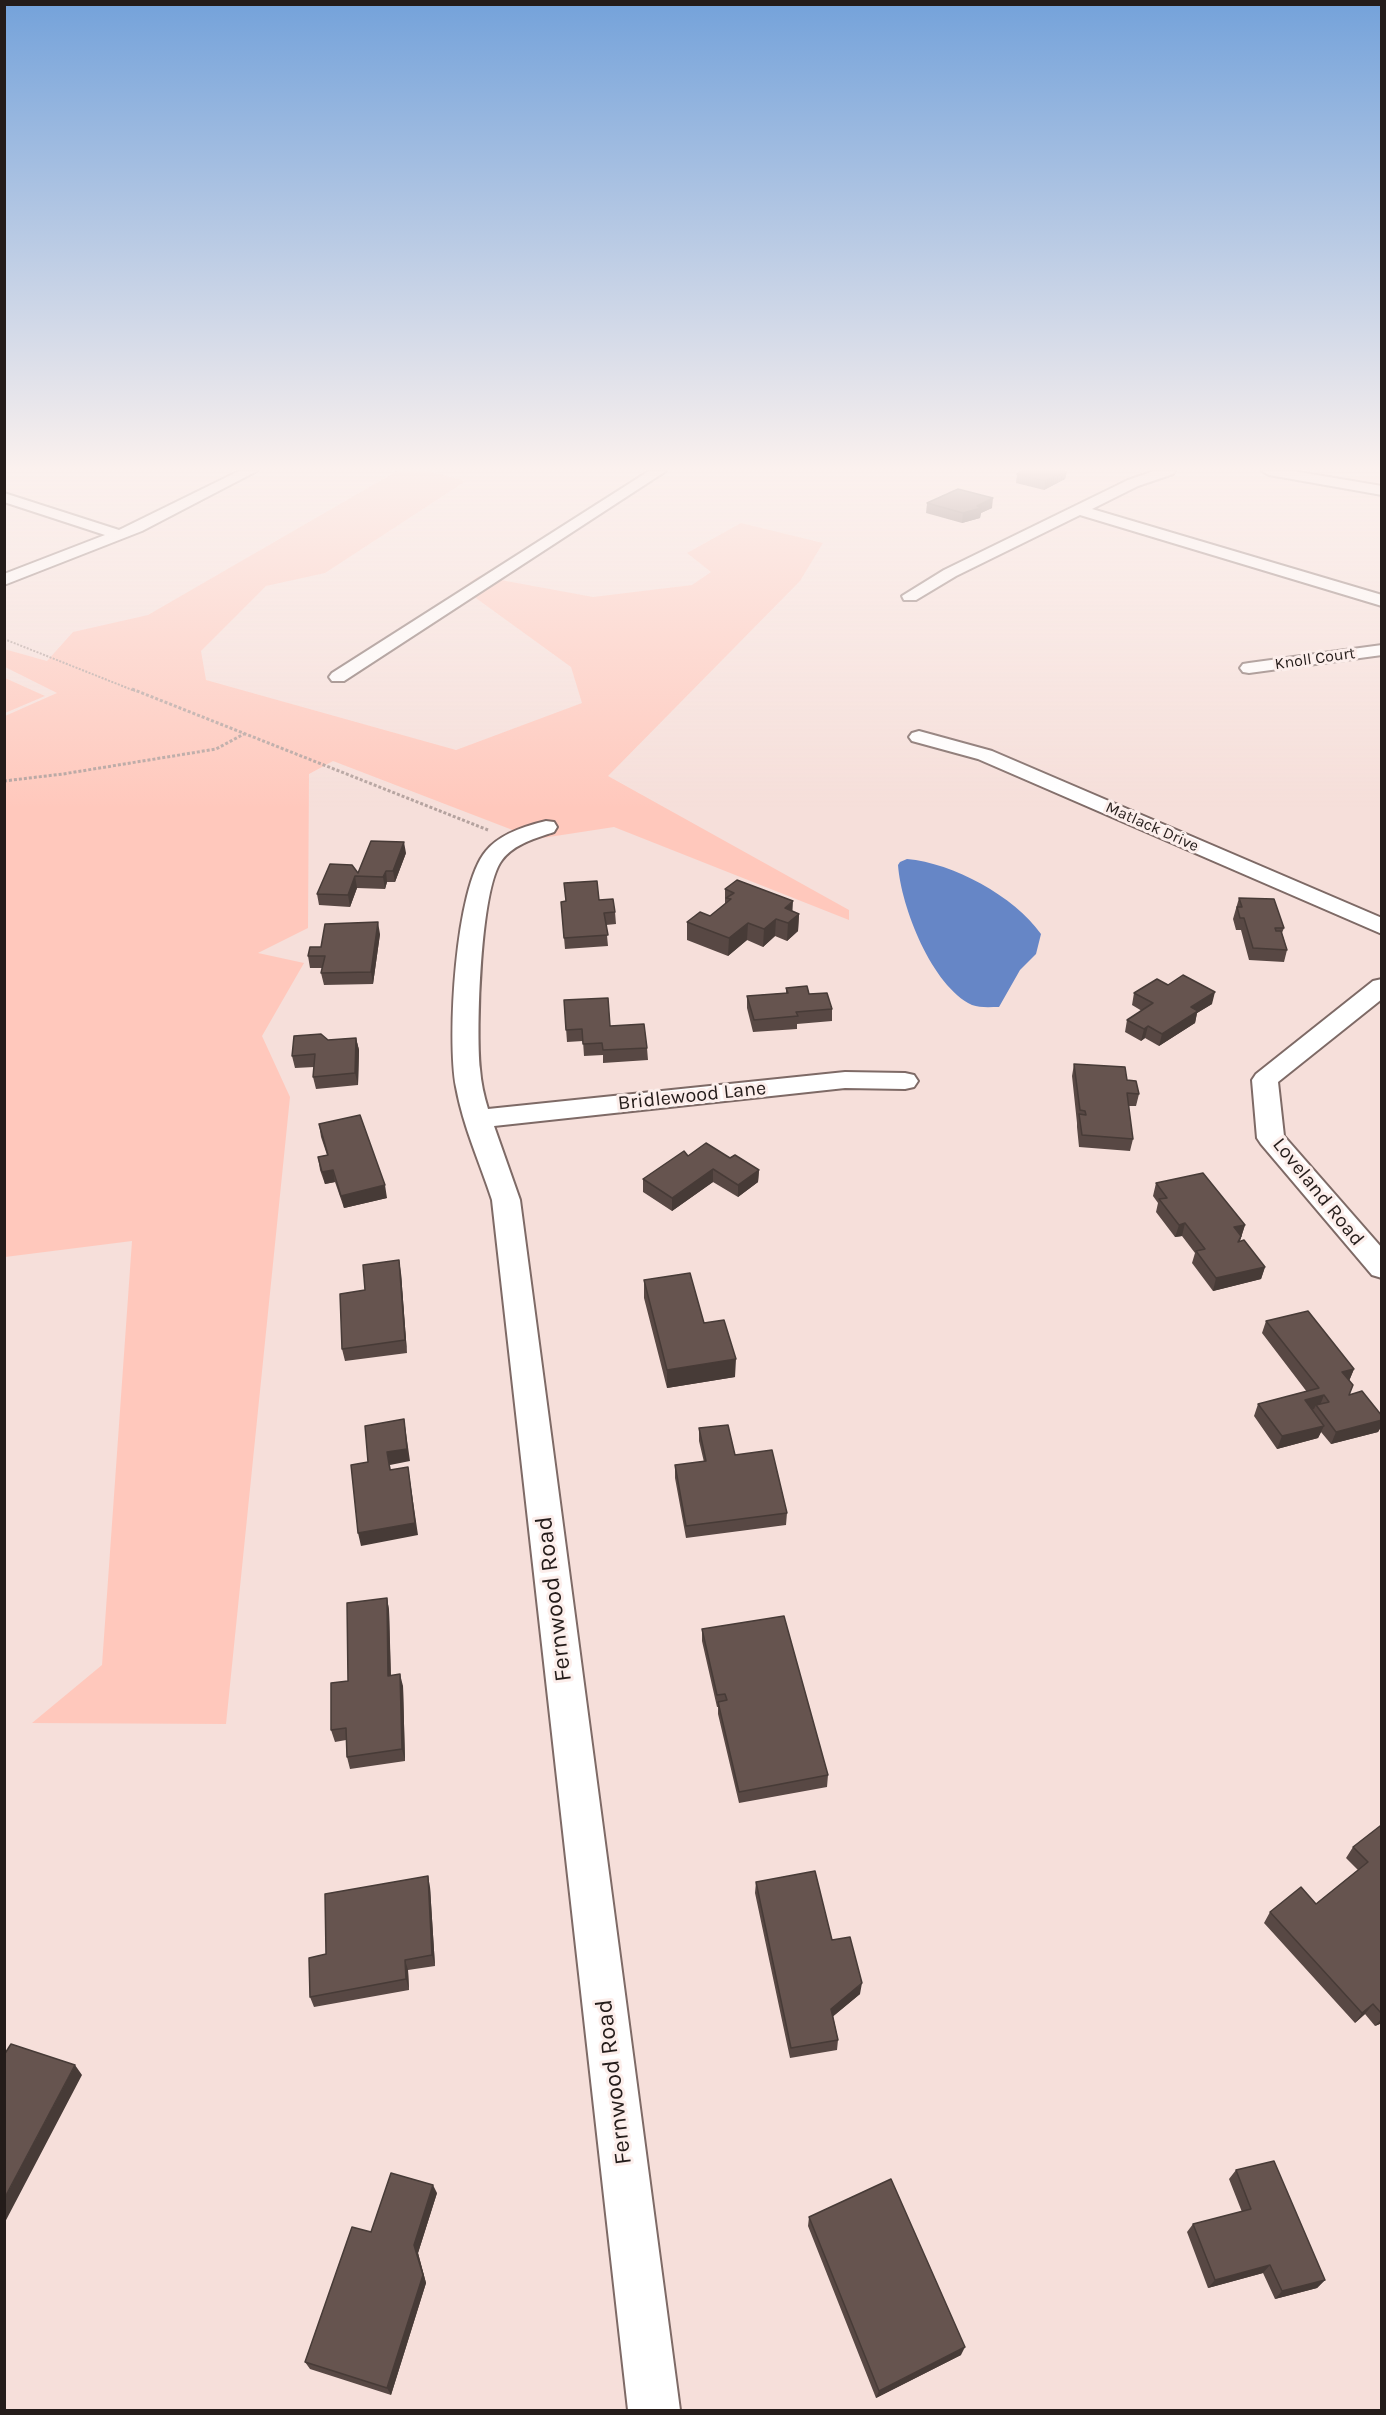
<!DOCTYPE html>
<style>
body{margin:0}
#map{position:relative;width:1386px;height:2415px;overflow:hidden;background:#f6dfda;font-family:Karla,sans-serif}
canvas{display:block}
.frame{position:absolute;inset:0;border:6px solid #241c1a;pointer-events:none}
</style>
<div id="map">
<canvas width="1386" height="2415"></canvas>
<div class="frame"></div>
</div>
<script>
const c = document.querySelector('canvas').getContext('2d');
c.lineJoin = 'round';
function fillPath(path, color) { c.fillStyle = color; c.fill(path, 'evenodd'); }
function trace(path, color, width, dash) { c.strokeStyle = color; c.lineWidth = width; c.lineCap = dash ? 'butt' : 'round'; c.setLineDash(dash || []); c.stroke(path); }
function write(font, color, halo, rows, align = 'center') {
  c.font = font + ' Karla,sans-serif'; c.lineWidth = 6; c.setLineDash([]); c.textBaseline = 'middle'; c.strokeStyle = halo; c.fillStyle = color; for (const [text, x, y, turn = 0] of rows) {
    c.save(); c.translate(x, y); c.rotate((+turn || 0) * Math.PI / 180); c.textAlign = isNaN(turn) ? turn : align; if (halo) c.strokeText(text, 0, 0); c.fillText(text, 0, 0); c.restore();
  }
}
const green = new Path2D(`
 M397,471H428L466,481L325,573L266,586L201,651L206,680L456,750L582,703L571,667L462,588L479,576L593,597L692,585L711,572L687,553L741,523L823,543L800,581L608,776L849,910V920L614,827L536,839L333,761L309,774L308,928L258,953L304,963L262,1036L290,1097L226,1724L32,1723L102,1665L132,1241L5,1257V716L57,693L5,667L4,649L47,661L73,632L148,615Z
 M5,678L45,696L5,713Z`);
const water = new Path2D(`
 M907,859C953,863 1014,896 1041,934L1036,954L1020,970L999,1007C990,1007 980,1008 972,1005C932,986 901,907 898,865L900,862Z`);
const pathFar1 = new Path2D(`
 M4,639L135,691`);
const path = new Path2D(`
 M132,689L488,830
 M4,781L63,774L216,749L244,734`);
const minor = new Path2D(`
 M239,471H257L142,531L4,585V574L105,535L4,502V493L119,530Z
 M649,471H666L344,681H332L329,677L332,673Z
 M1154,471H1175L1173,474L1138,486L1092,509L1382,595V606L1080,515L956,576L916,600H904L902,596L944,570L1128,480Z
 M1262,471H1293L1382,486V495L1269,475Z
 M1382,645V655L1249,673L1243,672L1240,668L1243,664L1249,663Z
 M919,731L992,751L1382,918V934L978,759L912,741L909,737L912,733Z
 M546,821L554,822L557,827L554,832C536,838 514,844 502,860C480,888 476,1031 480,1069C481,1083 484,1096 488,1109L845,1072L905,1073L914,1075L918,1081L914,1087L905,1089L845,1088L494,1126L520,1200L680,2410H628L492,1200C480,1163 463,1126 456,1087C447,1040 455,887 486,851C500,834 525,826 546,821Z
 M1382,979V999L1278,1082L1284,1136L1382,1248V1278L1372,1275L1261,1144L1257,1138L1252,1080L1256,1074L1373,981Z`);
const wall = new Path2D(`
 M1022,471H1067L1065,479L1044,490L1016,483L1017,474Z
 M927,503L992,508L981,513L980,518L962,523L926,513Z
 M406,853L395,882H387L385,889L357,888L350,907L319,905L317,894L358,873Z
 M564,883L599,900L615,912L616,924L606,925L608,946L565,949L561,902H566Z
 M725,889L799,914L798,931L787,941L775,936L763,947L747,940L728,956L687,940V922L710,916L725,904Z
 M1239,898L1284,928L1282,933L1287,950L1284,962L1249,960L1241,930H1236L1233,919Z
 M380,934L373,984L324,985L321,973L322,968H310L308,956L321,947Z
 M1168,985L1212,1004L1197,1013L1195,1023L1159,1046L1145,1038L1141,1041L1125,1032L1127,1020L1142,1011L1132,1005L1134,993Z
 M786,988L809,994L832,1009V1021L797,1024V1029L753,1032L747,1008V996L786,993Z
 M564,1000L647,1048L648,1060L603,1063V1055L584,1056L583,1041L567,1042Z
 M356,1038L359,1050L358,1085L316,1089L313,1077L314,1067L295,1068L292,1056L328,1040Z
 M1074,1064L1127,1080L1139,1094L1136,1106H1128L1133,1139L1130,1151L1079,1147L1077,1127V1123L1072,1076Z
 M319,1124L387,1198L344,1208L335,1182L325,1184L320,1170L318,1157L327,1155L321,1137Z
 M688,1156L730,1158L759,1170L758,1182L738,1197L713,1182L672,1211L643,1192V1179Z
 M1156,1183L1245,1225L1240,1241L1265,1267L1261,1279L1213,1291L1192,1263L1195,1253L1182,1236L1175,1237L1156,1212L1158,1203L1153,1196Z
 M401,1273L407,1353L345,1361L342,1349L365,1290Z
 M644,1280L704,1323L735,1377L667,1388L644,1298Z
 M1266,1321L1354,1369L1349,1381V1395L1382,1416V1425L1378,1432L1331,1444L1321,1432L1318,1438L1277,1449L1254,1416L1258,1404L1307,1392L1262,1333Z
 M699,1428L735,1455L787,1513L786,1525L686,1538L675,1478V1465L704,1462L699,1441Z
 M387,1598L389,1610L391,1675L403,1686L405,1761L350,1769L347,1757L346,1740L335,1742L331,1730L348,1681Z
 M702,1629L828,1775L827,1787L739,1803L718,1714V1707H717L702,1641Z
 M1382,1827V2023L1375,2026L1365,2014L1355,2023L1264,1923L1270,1912L1316,1904L1358,1870L1346,1858L1353,1847Z
 M756,1882L832,1940L860,1994L833,2016L838,2040L837,2050L790,2058L755,1893Z
 M430,1887L435,1966L408,1970L409,1990L314,2007L310,1997L326,1954Z
 M1236,2170L1325,2280L1317,2288L1275,2299L1263,2273L1208,2288L1187,2232L1193,2224L1242,2212L1229,2179Z
 M437,2193L418,2253L426,2283L391,2395L310,2369L305,2362L371,2232Z
 M809,2217L961,2355L876,2398L808,2226Z`);
const shadedWall = new Path2D(`
 M1065,471H1067L1065,479L1044,490L1045,481Z
 M993,498L992,508L981,513L980,518L962,523L963,513Z
 M404,842L406,853L395,882L393,871Z
 M386,871L387,882L385,889L383,877Z
 M355,876L357,888L350,907L348,895Z
 M793,901L792,919L785,908Z
 M799,914L798,931L787,941L788,923Z
 M776,919L775,936L763,947L764,929Z
 M378,922L380,934L373,984L371,972Z
 M748,923L747,940L728,956L729,938Z
 M1215,992L1212,1004L1197,1013L1195,1023L1159,1046L1162,1034L1191,1007Z
 M1148,1026L1145,1038L1141,1041L1144,1029Z
 M356,1038L359,1050L358,1085L355,1073Z
 M713,1169V1182L672,1211V1198Z
 M333,1170L335,1182L325,1184L322,1172Z
 M759,1170L758,1182L738,1197V1185Z
 M385,1185L387,1198L344,1208L341,1196Z
 M1185,1223L1182,1236L1175,1237L1179,1225Z
 M1245,1225L1237,1249L1234,1227Z
 M399,1260L401,1273L407,1353L405,1340Z
 M1265,1267L1261,1279L1213,1291L1216,1278Z
 M736,1359L735,1377L667,1388V1370Z
 M1354,1369L1349,1381L1342,1372Z
 M1324,1395L1319,1408L1316,1405L1314,1409L1300,1413L1305,1400Z
 M404,1419L410,1461L390,1465L392,1483L387,1452Z
 M1382,1420V1425L1378,1432L1331,1444L1336,1432Z
 M1324,1426L1318,1438L1277,1449L1282,1436Z
 M408,1467L418,1535L361,1546L358,1533Z
 M387,1598L389,1610L391,1687L388,1676Z
 M400,1674L403,1686L405,1761L402,1749Z
 M428,1876L430,1887L435,1966L432,1955Z
 M405,1960L408,1970L409,1990L406,1979Z
 M862,1983L860,1994L830,2019L831,2009Z
 M1373,2004L1365,2014L1355,2023L1362,2013Z
 M1382,2018V2023L1375,2026Z
 M75,2065L82,2075L4,2224V2199Z
 M433,2185L437,2193L418,2253L426,2283L391,2395L387,2388L414,2245Z
 M1270,2265L1263,2273L1208,2288L1215,2280Z
 M1325,2280L1317,2288L1275,2299L1282,2291Z
 M965,2347L961,2355L876,2398L879,2391Z`);
const building = new Path2D(`
 M1022,471H1065L1045,481L1017,474Z
 M958,489L993,498L977,506L981,508L963,513L927,503Z
 M371,841L404,842L393,871H386L383,877L355,876L348,895L317,894L330,864L352,865L358,873Z
 M737,880L793,901L785,908L799,914L788,923L776,919L764,929L748,923L729,938L687,922L700,912L710,916L731,899L726,898L734,893L725,889Z
 M597,881L599,900L613,899L615,912L604,913L608,935L564,938L561,902L566,901L564,883Z
 M1239,898L1274,899L1284,928H1275L1276,931H1281L1287,950L1253,948L1244,918H1240L1237,907H1242Z
 M378,922L371,972L321,973L325,956H308L310,947H321L325,924Z
 M1183,975L1215,992L1191,1007L1198,1011L1162,1034L1148,1026L1144,1029L1127,1020L1153,1003L1134,993L1157,979L1168,985Z
 M807,986L809,994L827,993L832,1009L796,1012L798,1016L754,1020L747,996L788,993L786,988Z
 M608,998L610,1026L644,1024L647,1048L603,1050L602,1043L583,1044L582,1029L566,1030L564,1000Z
 M321,1034L328,1040L356,1038L355,1073L313,1077L315,1054L292,1056L294,1036Z
 M1074,1064L1125,1067L1127,1080L1136,1081L1139,1094L1127,1093L1133,1139L1082,1135L1079,1114L1086,1115L1085,1111L1080,1110Z
 M360,1115L385,1185L341,1196L333,1170L322,1172L318,1157L328,1155L319,1124Z
 M706,1143L730,1158L735,1155L759,1170L738,1185L713,1169L672,1198L643,1179L684,1151L688,1156Z
 M1203,1173L1245,1225L1234,1227L1241,1236L1238,1242L1244,1240L1265,1267L1216,1278L1196,1251L1205,1249L1185,1223L1179,1225L1159,1199L1167,1198L1156,1183Z
 M399,1260L405,1340L342,1349L340,1294L365,1290L363,1265Z
 M690,1273L704,1323L724,1320L736,1359L667,1370L644,1280Z
 M1308,1311L1354,1369L1342,1372L1353,1385L1349,1395L1362,1391L1382,1416V1420L1336,1432L1316,1405L1329,1402L1324,1395L1305,1400L1324,1426L1282,1436L1258,1404L1319,1388L1266,1321Z
 M404,1419L407,1449L387,1452L390,1470L408,1467L415,1523L358,1533L351,1465L368,1462L365,1426Z
 M728,1425L735,1455L772,1450L787,1513L686,1526L675,1465L706,1461L699,1428Z
 M387,1598L388,1676L400,1674L402,1749L347,1757L346,1728L331,1730V1683L348,1681L347,1603Z
 M784,1616L828,1775L739,1792L718,1702L727,1700L725,1694L717,1695L702,1629Z
 M1380,1826L1382,1827V2014L1373,2004L1362,2013L1270,1912L1301,1887L1316,1904L1368,1862L1353,1847Z
 M815,1871L832,1940L850,1937L862,1983L831,2009L838,2040L791,2048L756,1882Z
 M428,1876L432,1955L405,1960L406,1979L310,1997L309,1958L326,1954L325,1894Z
 M11,2044L75,2065L4,2199V2055Z
 M1274,2161L1325,2280L1282,2291L1270,2265L1215,2280L1193,2224L1251,2209L1236,2170Z
 M391,2173L433,2185L414,2245L423,2275L387,2388L305,2362L352,2227L371,2232Z
 M891,2179L965,2347L879,2391L809,2217Z`);
const farStreetnames = [
 ["Knoll Court",1315,659,-8],
 ["Matlack Drive",1152,827,24]
];
const streetNames = [
 ["Bridlewood Lane",692,1096,-6],
 ["Loveland Road",1318,1192,51]
];
const nearStreetnames = [
 ["Fernwood Road",554,1599,-97],
 ["Fernwood Road",614,2082,-97]
];
fillPath(green, '#ffc8bc');
fillPath(water, '#6686c6');
trace(minor, '#7e6a66', 4);
trace(pathFar1, '#b4a29e', 2, [2, 1.5]);
trace(path, '#b4a29e', 3, [3, 2]);
fillPath(minor, '#fff');
fillPath(wall, '#584844');
fillPath(shadedWall, '#473b37');
fillPath(building, '#66544f');
trace(building, '#473b37', 1.5);
const sky = c.createLinearGradient(0, 0, 0, 809);
sky.addColorStop(0, '#74a2da');
sky.addColorStop(0.58, '#fbf1ee');
sky.addColorStop(1, '#fbf1ee00');
c.fillStyle = sky;
c.fillRect(0, 0, 1386, 809);
write('16px', '#241c1a', '#fceeeb', farStreetnames);
write('20px', '#241c1a', '#fceeeb', streetNames);
write('24px', '#241c1a', '#fceeeb', nearStreetnames);
</script>
